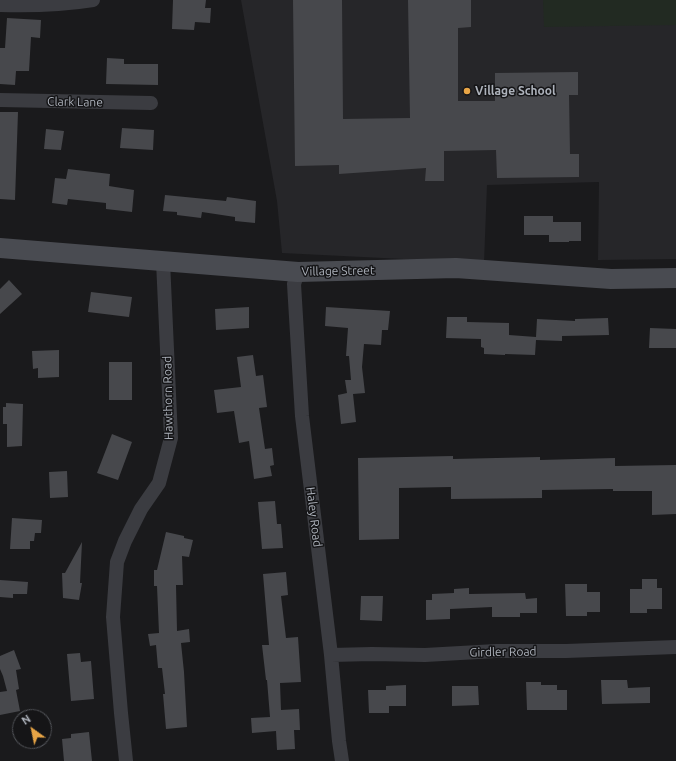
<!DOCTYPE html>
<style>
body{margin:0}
#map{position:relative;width:676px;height:761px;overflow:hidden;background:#1a1a1c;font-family:Ubuntu,sans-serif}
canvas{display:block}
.north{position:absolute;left:12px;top:709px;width:40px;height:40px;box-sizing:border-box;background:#151517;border:1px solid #525459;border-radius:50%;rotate:327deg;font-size:11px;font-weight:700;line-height:16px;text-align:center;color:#adb2bb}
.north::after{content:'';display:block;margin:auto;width:14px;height:18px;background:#e8a546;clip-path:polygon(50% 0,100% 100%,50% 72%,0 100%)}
</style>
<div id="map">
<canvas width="676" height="761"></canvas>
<div class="north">N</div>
</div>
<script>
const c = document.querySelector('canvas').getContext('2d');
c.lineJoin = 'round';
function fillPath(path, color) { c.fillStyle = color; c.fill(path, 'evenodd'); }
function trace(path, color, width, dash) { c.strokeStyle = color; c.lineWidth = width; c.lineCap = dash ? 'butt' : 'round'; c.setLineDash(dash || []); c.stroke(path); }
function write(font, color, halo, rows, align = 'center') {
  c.font = font + ' Ubuntu,sans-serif'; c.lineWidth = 3; c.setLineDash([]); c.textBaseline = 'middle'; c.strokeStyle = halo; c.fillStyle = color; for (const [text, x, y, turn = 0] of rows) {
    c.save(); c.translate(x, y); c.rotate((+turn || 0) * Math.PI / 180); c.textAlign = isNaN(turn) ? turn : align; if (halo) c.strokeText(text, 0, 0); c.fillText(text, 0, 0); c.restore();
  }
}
const built = new Path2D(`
 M241,0H676V259L598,260L599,182L487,185L484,263L282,253L277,201Z`);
const green = new Path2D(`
 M543,0H676V25L544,27Z`);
const building = new Path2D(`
 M173,0H206L205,8H211L210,23L195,22L194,30L172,29Z
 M293,0H342L343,119L410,118L408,0H471V27L458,28V101H495V73L578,72V95H569L570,154H579V177L497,178L496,150L444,151V181H425L426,168L339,174V165L295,166Z
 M7,18L41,20L40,38L31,37L29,71H16L15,85L0,84V48H5Z
 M107,58L124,59V64H158V85L106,84Z
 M0,112H18L15,200L0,199Z
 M122,128L154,130L153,150L120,148Z
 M46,129L64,131L61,150L44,149Z
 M68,169L110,174L109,186L134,190L132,212L106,209V203L68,199L67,205L52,203L55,178L66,179Z
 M165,195L226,201L227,197L256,201L255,223L235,221V217L202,212L201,218L177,215V212L163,211Z
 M524,216H553V222H581V241H569V242H549V235H524Z
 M9,280L22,294L0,314V289Z
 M91,292L132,297L129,317L88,312Z
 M249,307V328L216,330L215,309Z
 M326,307L390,311L388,330H382L381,345L364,344L362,367L365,393L353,394L356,422L341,424L338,395L347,393L345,380H351L349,356H346L348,328L325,326Z
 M447,317H467V322L509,323V335L536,337L537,319L575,321V319L608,318L609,335L562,336V341L536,340L535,355L505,354V355L484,354V348L481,347V339L446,338Z
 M650,328L676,329V348H649Z
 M59,350V377L38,378V368L33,369L32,351Z
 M253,355L256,376L263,375L267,407L259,408L265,449L272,448L274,465L270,466L272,476L254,479L249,441L239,443L234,411L217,413L214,390L241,387L237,357Z
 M109,362H132V400H109Z
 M6,403L23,404L22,446L7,447V424H3V407H6Z
 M112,434L132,442L118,480L97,473Z
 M453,456V459L540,457V460L615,458V466L676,465V514L652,515V491H613V489L542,490V498L451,499V487L399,488V539L359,540L358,458Z
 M67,471L68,497L50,498L49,472Z
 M275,501L277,524H281L283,548L262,549L258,502Z
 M12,518L42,520L41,533H35L34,541H30V549H10Z
 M166,532L184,536V538L193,540L189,557L182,556L183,585H176L177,631L189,629L190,642L181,643L184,672L187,727L166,729L163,694H165L162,668H158L156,645L150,646L148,634L159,633L157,586H154V570H157Z
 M82,542L80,583H82L79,600L63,598L62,573H65Z
 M286,572L288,595L281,596L286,638L298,637L301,682L280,683L281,710L299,709L300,730H294L295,749L277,750L276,731L252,733L251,718L270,717L267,680H266L262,645H269L263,574Z
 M642,579H657V588H662V609H647V613H630V589H642Z
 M0,580L28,582L27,594H13V598L0,597Z
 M565,584H587V592H600V612H587V616H566Z
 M469,588V594L525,593L526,599L537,598V613H520V617H492V607L450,609V619L426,620V600H432V594L454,593V589Z
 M361,596H383L382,621L360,620Z
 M14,650L21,669L16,670L19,689L16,690L20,711L0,715V692L7,691L3,676L0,669V656Z
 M80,653L81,662L91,661L94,699L71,701L67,654Z
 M601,680H627L628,688L650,687V703L602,704Z
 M526,682H541V685H557V690H567V710H527Z
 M406,685V706H389V713H369L368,690H386V686Z
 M452,686H478L479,705L452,706Z
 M89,732L92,761H64L62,739L71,738V734Z`);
const street = new Path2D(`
 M0,5C31,6 62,5 93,0
 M0,100L151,103
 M298,272L294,284L302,416L331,655L339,741L342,761
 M331,655L372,654L425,655L496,651H566L676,647
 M126,761L121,713L113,617L117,562L125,541L141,509L159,483L171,438L163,261`);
const secondary = new Path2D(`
 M0,248L298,272L456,268L611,279L676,278`);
const markers = [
 [467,91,4,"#e8a546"]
];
const poiNames = [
 ["Village School",475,91]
];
const streetNames = [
 ["Clark Lane",75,102,1],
 ["Village Street",338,271,-1],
 ["Hawthorn Road",168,398,-91],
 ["Haley Road",314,517,83],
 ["Girdler Road",503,652,-1]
];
fillPath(built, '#262629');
fillPath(green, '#222a22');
fillPath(building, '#47484c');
trace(street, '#3b3c41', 14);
trace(secondary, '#494b51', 20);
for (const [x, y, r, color] of markers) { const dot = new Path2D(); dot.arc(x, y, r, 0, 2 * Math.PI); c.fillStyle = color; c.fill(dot); trace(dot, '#151517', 1.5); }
write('bold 12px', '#adb2bb', '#151517', poiNames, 'left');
write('12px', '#adb2bb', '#151517', streetNames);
</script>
